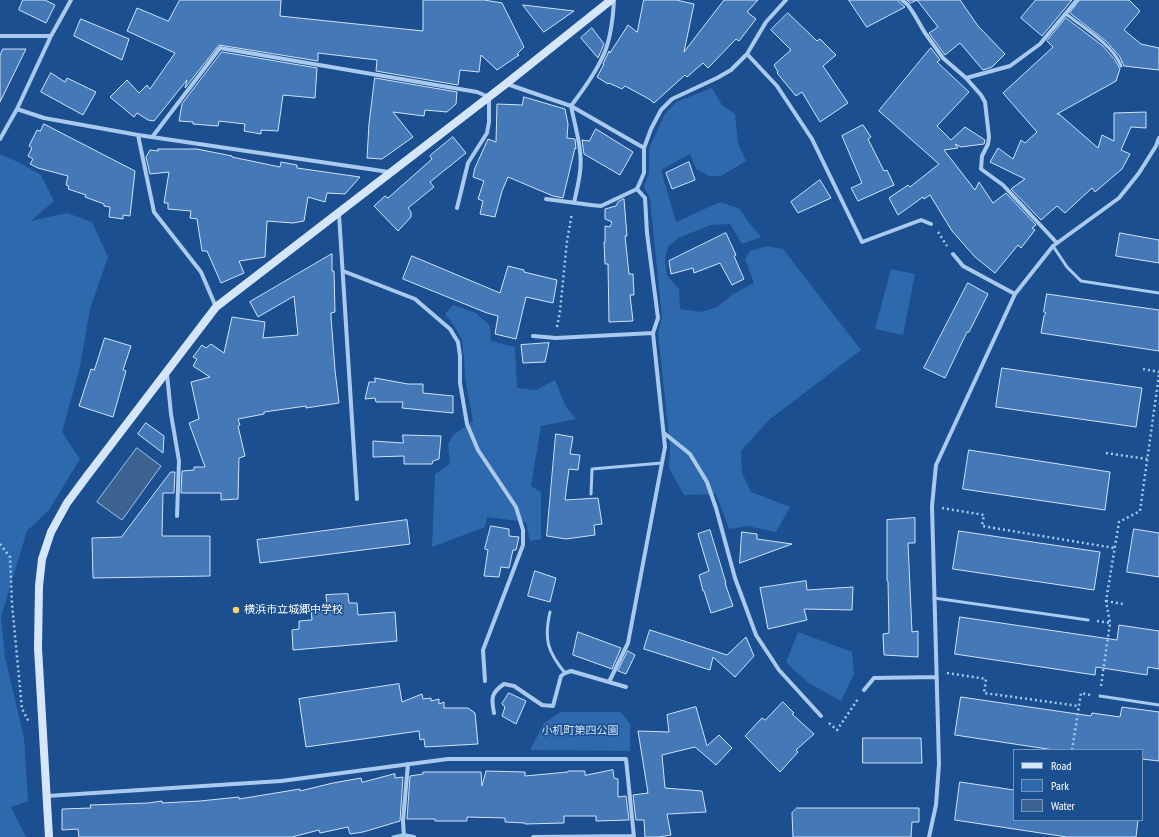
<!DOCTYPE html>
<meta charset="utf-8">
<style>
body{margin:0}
#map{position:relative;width:1159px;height:837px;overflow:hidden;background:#1b4f8f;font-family:"PT Sans Narrow",sans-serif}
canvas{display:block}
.legend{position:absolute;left:1013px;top:749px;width:130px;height:72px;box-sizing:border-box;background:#1b4f8f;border:1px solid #7695bc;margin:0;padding:5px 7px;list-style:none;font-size:12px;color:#fff}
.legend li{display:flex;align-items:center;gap:8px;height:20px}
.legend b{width:20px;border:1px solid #7695bc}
</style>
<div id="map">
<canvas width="1159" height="837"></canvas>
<ul class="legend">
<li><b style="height:5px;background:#d6e6fa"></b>Road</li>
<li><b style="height:11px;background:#2e69ad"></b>Park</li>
<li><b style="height:11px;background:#3c6290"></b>Water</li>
</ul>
</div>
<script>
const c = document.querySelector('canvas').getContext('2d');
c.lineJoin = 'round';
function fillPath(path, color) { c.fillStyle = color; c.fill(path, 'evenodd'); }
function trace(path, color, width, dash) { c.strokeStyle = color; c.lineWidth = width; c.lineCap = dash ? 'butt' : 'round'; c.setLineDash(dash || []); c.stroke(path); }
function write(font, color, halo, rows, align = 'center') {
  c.font = font + ' "PT Sans Narrow","Noto Sans JP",sans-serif'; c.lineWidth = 3; c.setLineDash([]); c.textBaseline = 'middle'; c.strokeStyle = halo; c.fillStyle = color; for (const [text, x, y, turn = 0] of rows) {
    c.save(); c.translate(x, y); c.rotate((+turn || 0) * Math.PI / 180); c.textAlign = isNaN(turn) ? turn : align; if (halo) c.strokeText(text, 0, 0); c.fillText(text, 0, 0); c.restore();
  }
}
const green = new Path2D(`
 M712,88L722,105L735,114L738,143L746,161L721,176H709L696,169L690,154L661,170L676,222L720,202L740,209L749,223L761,237L742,244L730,224L711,225L678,238L668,247L665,259L667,275L679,289L680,309L701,312L717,307L733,294L754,283L745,259L750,251L767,246L783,249L861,350L770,419L741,451L742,473L751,492L790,507L776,532L747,526L729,529L716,494L684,495L669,468L670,447L658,333L662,317L650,199L644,187L649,173V148L665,114L676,102Z
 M0,154L18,162L41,175L54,201L31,221L67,213L92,222L108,257L90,309L80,367L62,432L80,459L49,510L27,531L1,617L5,657L24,738L28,801L11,807L26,837H0Z
 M891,269L915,274L903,335L875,329Z
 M453,305L476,313L490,326L491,341L515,347L517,388L536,390L555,380L566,407L576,419L541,426L531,486L541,492V539L530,541L526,522L487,517L485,527L432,547L435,474L450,464L448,444L453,435L473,421L465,378L464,357L462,340L455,327L445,314Z
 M798,632L852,652L854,674L841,701L807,682L786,662Z
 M561,712H621L630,724V751L530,750L544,723Z`);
const water = new Path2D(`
 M137,448L161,466L122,520L97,502Z`);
const building = new Path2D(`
 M23,0H45L55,5L46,23L19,10Z
 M180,0H281L280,16L423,31V0H484L502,3L524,47L517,54L519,55L497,70L481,55L479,72L460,70L458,85L376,71L377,60L318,53V61L219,45L185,88L187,80L154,121L148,120L137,113L134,117L110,97L127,80L139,93L147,85L150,89L175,53L127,31L137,8L168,21Z
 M644,0H676L694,4L684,52L724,0H758L747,12L756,19L739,41L736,39L708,68L703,63L687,77L685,75L654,103L649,99L625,86L622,89L609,83L608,84L597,77L604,64H603L609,51L610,53L628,25L637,32Z
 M849,0H899V2L905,7L867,27Z
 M907,0H960L978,26L1005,54L992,67L983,70L960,43L945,55L929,33L938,27L917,0L911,3Z
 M1036,0H1072L1042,36L1021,18Z
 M1080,0H1129L1140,11L1124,30L1141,44L1159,48V70L1124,66L1120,57L1107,42L1070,13Z
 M523,5L574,11L544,32Z
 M788,13L817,41L820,39L836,55L823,66L848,103L820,122L802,92L796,96L777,73L778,72L774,65L791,50L771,30Z
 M1066,18L1103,46L1115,60L1120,69L1116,81L1057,114H1059L1098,148L1102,135L1114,141V113L1146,112V128L1131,127L1121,150L1130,154L1122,169L1095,192L1092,188L1065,213L1057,206L1041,220L1011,189L1025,179L990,162L998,148L1013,159L1021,140L1025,143L1037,132L1003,93L1053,47L1047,41Z
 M81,19L129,39L122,60L74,36Z
 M592,28L604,44L598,58L581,38Z
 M931,48L940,60L937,62L969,92L937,126L951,140L965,127L985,140L984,144L961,147L955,144L958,148L944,150L975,190L979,182L993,203L1006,193L1036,225L1032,228L1035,230L1021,248L1018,245L995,273L975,257L952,231L930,195L924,199L923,197L898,215L889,198L908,185L910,187L939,164L879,111Z
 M3,49H26L0,102V56Z
 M222,52L317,68L315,98L283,95L278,131L261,130V134L244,131L245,124L219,121L218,126L193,124V122L179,121L182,104Z
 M51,73L65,82L67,78L96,92L83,115L41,92Z
 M375,78L457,92L456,104L447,112L425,110L424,116L393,112L413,137L382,159L367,158L369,124Z
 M524,97L565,109L568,124L567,138L575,139L576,149L575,148L563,198L553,196L508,177L502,191L495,217L480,214L483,201L478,199L484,181L473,177L475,168L488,139L496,142L497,104L522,105Z
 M44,124L135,171L130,216L123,215V219L109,217L110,207L104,206V204L85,197L86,195L68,189L69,186L66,185L68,176L38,168L30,164L33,159L28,156L32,148L29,146L37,130L40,131Z
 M863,125L871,137L868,139L884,171L887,170L894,185L858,201L851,188L862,183L842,136Z
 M596,129L633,152L620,175L584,154L582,140L589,141Z
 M453,137L466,153L430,182L434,187L408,208L411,212V217L398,231L374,206L385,196L388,198L432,159L430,156Z
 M158,149H197L232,156V157L280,167L281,162L297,165V168L360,177L345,194L327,193L325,202L308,197L304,221L293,223L267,221L265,257L239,261L244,273L221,283L207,251H202L197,219L190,218L191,211L168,209V203H164L169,172L150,174L146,157L150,150L158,151Z
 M689,162L695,180L672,189L666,173Z
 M820,180L831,198L798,213L791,202Z
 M624,199L627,236H625L629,274H633L634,295H630L633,321L609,322L608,264H605L604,242H605V226L610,227L612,222L605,219V209L616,206L618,202Z
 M726,233L736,255L734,256L744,279L732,285L720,263L694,273L693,268L671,274L669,261Z
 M1120,233L1159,240V263L1116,256Z
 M332,254V271H334L335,312L331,313V317L335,370L339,403L306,408V406L264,412V414L238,419L240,425L238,426L245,456L239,458L238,499L221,500V493H181L182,471L194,470V467H205L189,423L199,419L191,382L210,377L193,366L197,359L193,357L202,345L206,348L211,344L224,353L232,317L265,322L263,338L298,335L294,296L258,317L250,302Z
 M412,256L500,293L508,266L524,270V272L557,280L553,303L526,297L516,339L495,334L498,316L487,313L403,279Z
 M968,283L988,294L969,332H967L945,378L924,368Z
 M1047,294L1159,310V351L1041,333L1044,316L1046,313L1044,312Z
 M105,338L131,346L123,370L126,371L113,417L79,406L91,369L94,370Z
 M549,343L545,362L523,363L521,345Z
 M1002,368L1142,388L1136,427L996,407Z
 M375,378L408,384H423V393L453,396V413L402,408L403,402H376L375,398L365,399L369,382H375Z
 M146,423L164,436L163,453L138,434Z
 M556,434L573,437L570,454L580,455L578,470L569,469L565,500L598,498L602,524L594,525L595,535L566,539L547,536Z
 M403,435L441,436L439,459L433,461L432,464H404V456L373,457V441L403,443Z
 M969,450L1110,472L1105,510L963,489Z
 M171,472H175L174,493H163L162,536H210V576L93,578L92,538L121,537Z
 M915,518V543H908L912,632L918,631V657L884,655L883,634L889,633L888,581H887V520Z
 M407,520L410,544L260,563L257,540Z
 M491,526L509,529V536L519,537L516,550H513L509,568L501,567L499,577L484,576L488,550L485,549Z
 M1134,529L1159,533V577L1127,572Z
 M710,530L726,583H725L733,606L711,613L704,591H703L699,575L709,571L698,534Z
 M959,531L1100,552L1094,590L953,569Z
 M742,532L757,534V539L792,544L740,563Z
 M535,571L556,578L550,602L528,596Z
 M806,581L807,590L853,587L852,610L804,609L807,620L768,629L760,588Z
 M348,594L349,603H357L358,615L395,612L397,641L293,650L292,630L299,629V621L312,620L311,609L327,607L326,595Z
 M960,617L1117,640L1119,625L1159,631V669L1148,667L1147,675L1096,667L1095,675L955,654Z
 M650,630L727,655L746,637L754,656L735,677L713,657L710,670L644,649Z
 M578,632L621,648L612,669L573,655Z
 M628,651L635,655L626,674L618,671Z
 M399,684L402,702L422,694L423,699L431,698V701L439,699V704L444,702V708H468L475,713L478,744L425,747L424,739L420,740L419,731L306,747L299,699Z
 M509,693L526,701L516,724L502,716L505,707L502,704Z
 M961,697L1091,716L1092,713L1120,717L1122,707L1159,712V761L1142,759V750H1054L955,735Z
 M783,702L794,713L792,714L814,734L796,750L798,752L780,772L745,736L762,718L765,720Z
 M696,707L707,746L719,735L732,748L716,765L695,747L662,755L665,788L702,791L706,812L667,814L671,835L658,837H645L644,820H636L633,795L648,793L638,731L669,732L667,715Z
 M863,738H921L922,763H863Z
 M613,770L614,778L618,779V797L626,796L629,820L596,821V816H564V823L525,824V823L505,822V818L467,817V821H435V819H407L410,776L423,774V772H481L482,786L486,771L525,772V776L568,772V771H585V775Z
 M395,774V778L403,777L400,821L363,832L350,834L348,827L320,833L319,830L292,837H79L78,829L62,830V809L91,808L90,805L148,803L162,801V803L200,801L239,797V799L300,789V791L333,783L361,778L362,782Z
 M960,782L1014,790V820H1138L1136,837H1067L955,820Z
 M797,808H919V822H912L911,837H793L792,813Z`);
const path = new Path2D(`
 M938,232L947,246
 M557,327L560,311L567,241L572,213
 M1143,369L1159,372
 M1106,453L1147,459
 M942,508L984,515L982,526L1114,548
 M0,544L10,557L12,604L22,709L28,720L30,721
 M1106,601L1123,604
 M1097,621L1110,623
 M947,673L986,679L984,693L1079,706
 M1101,686L1110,623L1106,601L1119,522L1140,511L1159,375
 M829,723L837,730L858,699
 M1072,750L1081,693L1090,695`);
const lane = new Path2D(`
 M1066,14C1082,26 1114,46 1121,66
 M1053,246L1067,267L1081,281L1159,293
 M591,494L592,469L662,463
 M934,598L1088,620
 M550,612C544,639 547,651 565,673
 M1100,696L1159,705
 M393,837L403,835`);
const street = new Path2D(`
 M902,0L908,5L914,14L925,33L943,58L966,78L981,95L985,102L989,137L988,144L982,156L981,169L1003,185L1057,243
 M0,36H51
 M747,54L777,86L812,139L862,242L921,220L931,224
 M966,78L1010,66L1040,44L1077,0
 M507,84L571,106L644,148V173L637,189L601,206L591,205L546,199
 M17,109L44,118L138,135L389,172
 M138,135L154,212L201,272L216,307
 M153,136L220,48L477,92L489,97V122L487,133L468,163L457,208
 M0,139L17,109L51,36L71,0
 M644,148L651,129L661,110L672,99L717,78L731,70L747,54L766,22L786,0
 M637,189L645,198L647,233L658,318L653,333
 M574,203C576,193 579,182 580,172C583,150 575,127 571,106C582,91 594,76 602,58C611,41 613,19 614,0
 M339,214L357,499
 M953,254L963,266L1015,294
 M343,271L415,299L450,329L458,342L460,356V383L467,424L478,450L516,507L523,530V545L483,650L485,681
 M533,336L556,338L653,333L665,447L628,643L609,682
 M167,374L171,414L179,461L177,516
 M664,433L690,454L707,482L716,508L735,578L756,635L779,670L821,716
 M864,690L874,678L937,677
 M494,713C491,698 491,693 504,684L514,686L542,705L553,706L561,676L565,673L571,671L626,687
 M47,796L281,781L448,759H626L634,837
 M403,835L414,837
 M404,837L403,821L408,764
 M533,837L634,836
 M929,837L936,805L939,764L932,506L936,465L1015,294L1053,246L1119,198L1139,173L1156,146L1159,138`);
const secondary = new Path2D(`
 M49,837L38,648L39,586L42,559L51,532L67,503L87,476L216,307L507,83L611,0`);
const markers = [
 [236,610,4,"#ffd166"]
];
const poiNames = [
 ["横浜市立城郷中学校",244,610]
];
const parkNames = [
 ["小机町第四公園",580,731]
];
fillPath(green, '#2e69ad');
fillPath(water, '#3c6290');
trace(water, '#9cc4f0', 1);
fillPath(building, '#4478b7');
trace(building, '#cfe3fa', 1);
trace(path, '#a9c9ee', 2.5, [2, 3]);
trace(lane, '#a9c9ee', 3);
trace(street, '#a9c9ee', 4);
trace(secondary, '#d6e6fa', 8);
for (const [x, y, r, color] of markers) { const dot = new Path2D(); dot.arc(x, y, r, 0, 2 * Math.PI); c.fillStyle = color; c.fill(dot); trace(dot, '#1b4f8f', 1.5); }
write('11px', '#fff', '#1b4f8f', poiNames, 'left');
write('11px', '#cfe3fa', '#1b4f8f', parkNames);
</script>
